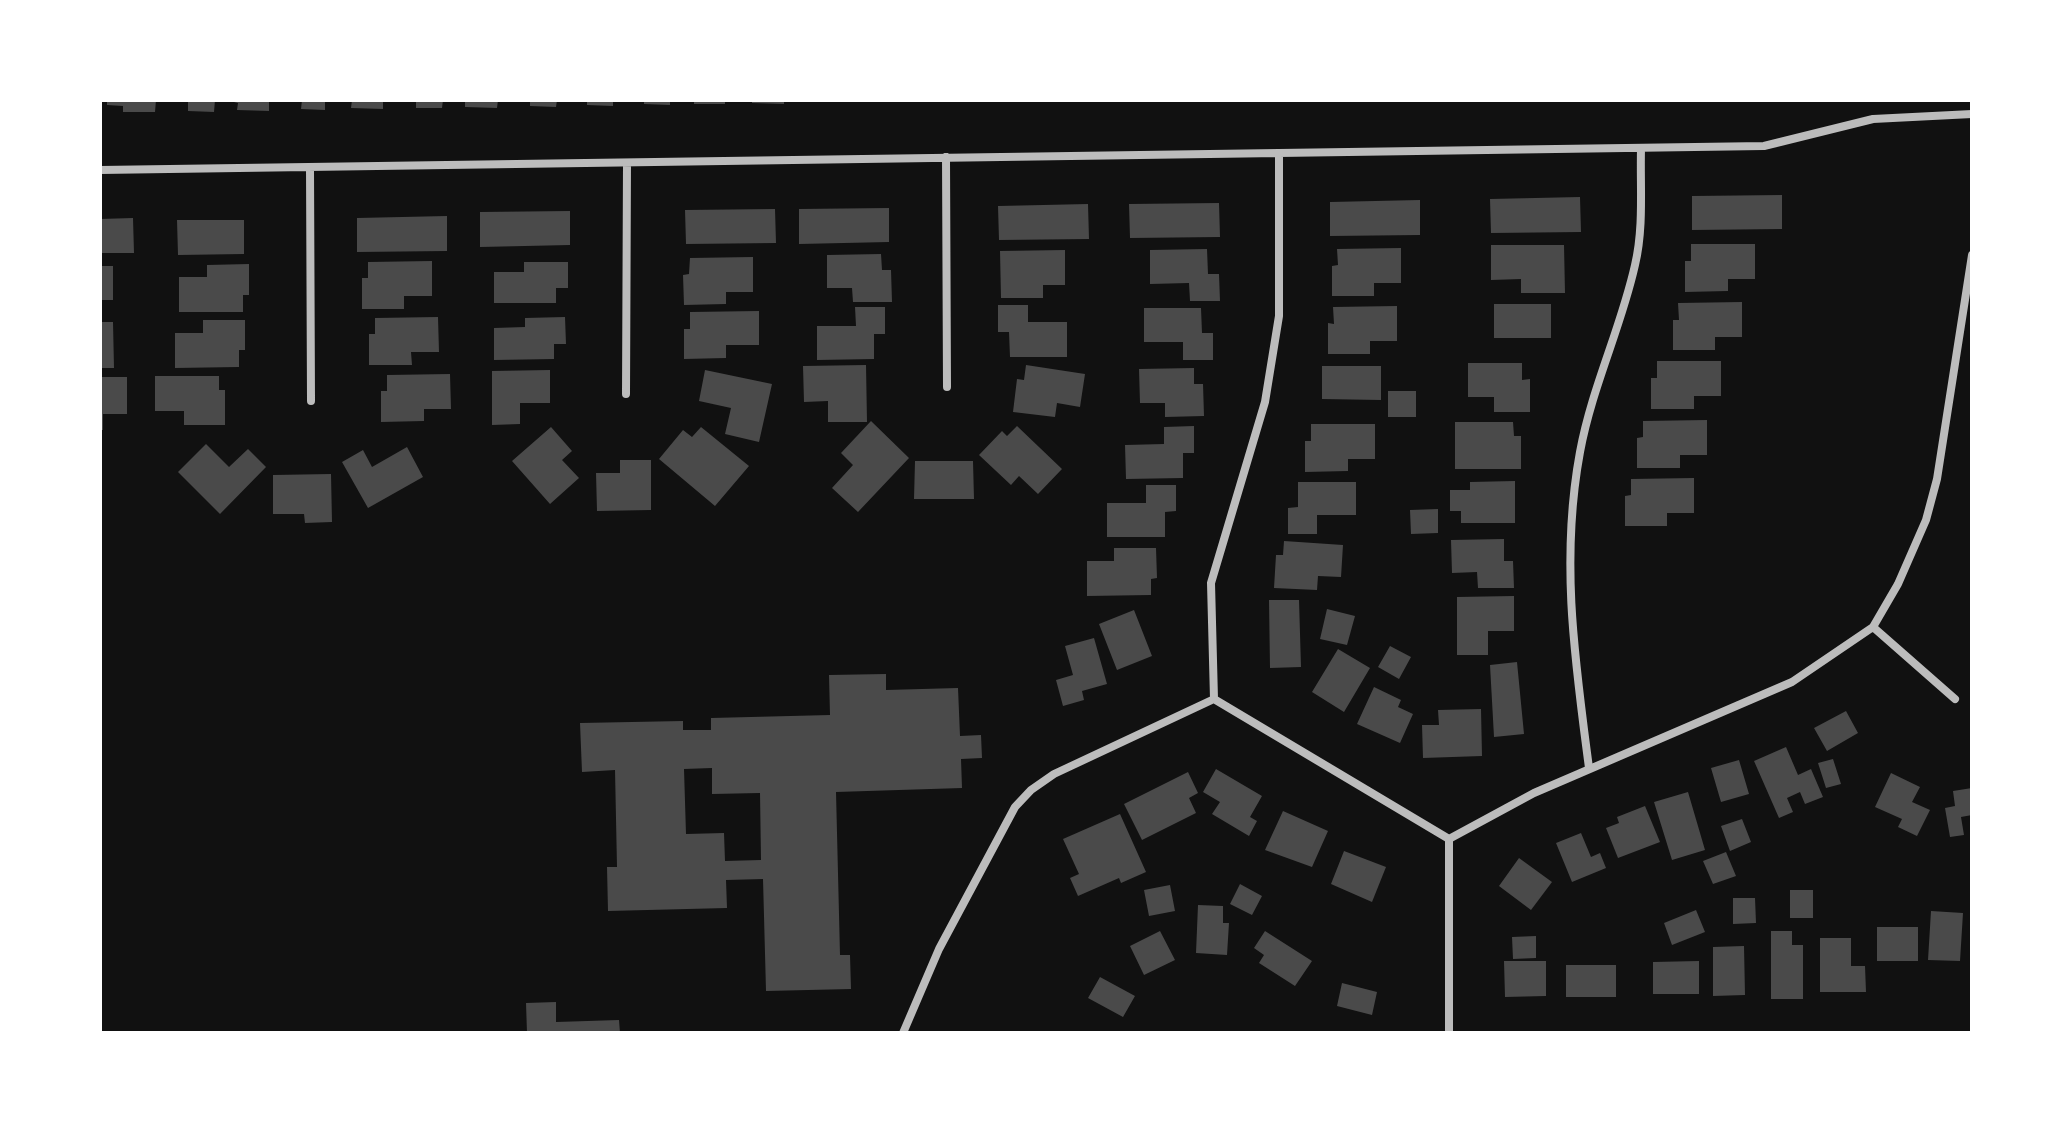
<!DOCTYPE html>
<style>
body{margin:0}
#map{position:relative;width:2072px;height:1133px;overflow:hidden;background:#111;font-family:"Titillium Web",sans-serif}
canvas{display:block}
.frame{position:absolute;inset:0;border:102px solid #fff;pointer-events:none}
</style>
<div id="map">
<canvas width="2072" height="1133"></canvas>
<div class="frame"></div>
</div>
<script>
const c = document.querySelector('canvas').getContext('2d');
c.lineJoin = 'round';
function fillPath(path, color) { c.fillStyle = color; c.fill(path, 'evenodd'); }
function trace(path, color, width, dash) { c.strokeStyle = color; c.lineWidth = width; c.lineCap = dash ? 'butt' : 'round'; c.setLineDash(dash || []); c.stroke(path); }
const building = new Path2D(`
 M107,100H156L155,112H123V106L107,105Z
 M188,100H215L214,112L188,111Z
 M226,100H269V111L237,110L238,103Z
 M302,100H325V110L301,109Z
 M352,100H383V109L351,108Z
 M416,100H443L442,108H416Z
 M465,100H498L497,108L465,107Z
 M530,100H557L556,107L530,106Z
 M587,100H613V106L587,105Z
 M644,100H670V105L644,104Z
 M694,100H725V104H694Z
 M752,100H784V104L752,103Z
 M1782,195V229L1692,230V196Z
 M1580,197L1581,232L1491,233L1490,199Z
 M1420,200V235L1330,236V202Z
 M1219,203L1220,237L1130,238L1129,204Z
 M1088,204L1089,239L999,240L998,206Z
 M889,208V242L799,244V209Z
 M775,209L776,243L686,244L685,210Z
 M570,211V245L480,247V212Z
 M447,216V251L357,252V218Z
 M133,218L134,253H100V219Z
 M177,220H244V254L178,255Z
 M1691,244H1755V279H1728V291L1685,292V261H1691Z
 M1491,245H1564L1565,293H1521V279L1491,280Z
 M1401,248V283H1374V296H1332V266L1338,265L1337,249Z
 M1207,249L1208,274H1219L1220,301H1190L1189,283L1150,284V250Z
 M1065,250V285H1043V298H1001L1000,251Z
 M881,254L882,270H891L892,302H853L852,288H827V255Z
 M753,257V292H726V304L684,305L683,275L689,274L690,258Z
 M432,261V296H404V309H362V278H368V262Z
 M524,262H568V288H556V303H494V272H524Z
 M249,264V295H243V312H179V277H207V265Z
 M100,266H113V300H100Z
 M1742,302V337H1715V350H1673V320H1679L1678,303Z
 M1494,304H1551V338H1494Z
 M998,305H1028V322H1067V357H1010L1009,332H998Z
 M1397,306V341H1370V354H1328V323L1334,324L1333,307Z
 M855,307H885V334H874V359L817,360V326H856Z
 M1144,308H1201L1202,333H1213V360H1183V342H1144Z
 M759,311V345H726V358L684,359V329H690V312Z
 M438,317L439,352H411L412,365H369V334H375V318Z
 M565,317L566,344H554V359L494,360V328L525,327V318Z
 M203,320H245V350H239V367L175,368V333H203Z
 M100,322H113L114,368H100Z
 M1657,361H1721V396H1694V409H1651V378H1657Z
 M1468,363H1522V380L1530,379V412H1494V397H1468Z
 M866,365L867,422H828V401L804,402L803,366Z
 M1026,365L1085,374L1080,407L1057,403L1055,417L1013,412L1017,379L1024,380Z
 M1322,366H1381V400L1322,399Z
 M1194,368V384H1203L1204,416L1165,417V403H1140L1139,369Z
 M550,370V403H520V424L492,425V371Z
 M705,370L772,384L759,442L725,434L731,408L699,401Z
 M450,374L451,409H424V421L381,422V391H387V375Z
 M155,376H219V390H225V425H184V411H155Z
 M100,377H127V414H103V430H100Z
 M1388,391H1416V417H1388Z
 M1707,420V455H1680V468H1637V438L1643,437V421Z
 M871,421L909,458L858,512L832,488L853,465L841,453Z
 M1455,422H1513L1514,436H1521V469H1455Z
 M1311,424H1375V459H1348V471L1305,472V441H1311Z
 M1017,426L1062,469L1038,494L1019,476L1011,485L979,455L1002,431L1007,436Z
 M1194,426V453H1183V478L1126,479L1125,445L1164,444V427Z
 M551,427L572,451L562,460L579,478L550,504L512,461Z
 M701,427L749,466L715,506L659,459L683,430L692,437Z
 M206,444L229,467L248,449L266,467L220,514L178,472Z
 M407,447L423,477L368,508L342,462L363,450L372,467Z
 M620,460H651V510L597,511L596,473H620Z
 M915,461H973L974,499H914Z
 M331,474L332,522L305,523L304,514H273V475Z
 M1694,478V513H1667V526H1625V496L1631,495V479Z
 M1515,481V523H1461V511H1450V490H1470V482Z
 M1298,482H1356V515H1317V534H1288V508L1298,507Z
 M1146,485H1176V511L1165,512V537H1107V503H1146Z
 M1438,509V533L1411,534L1410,510Z
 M1504,539V561H1513L1514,588H1478L1477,572L1452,573L1451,540Z
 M1284,541L1343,545L1341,577L1318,576L1317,590L1274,588L1276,555H1283Z
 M1114,548H1156L1157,578L1151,579V595L1087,596V561H1114Z
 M1514,596V631H1488V655H1457V597Z
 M1269,600H1299L1301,667L1270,668Z
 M1327,609L1355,616L1347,645L1320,639Z
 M1134,610L1152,656L1117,670L1099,624Z
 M1094,638L1107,684L1082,691L1084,700L1063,706L1056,680L1073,675L1065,646Z
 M1390,646L1411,657L1399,679L1378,667Z
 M1338,649L1370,668L1344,712L1312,692Z
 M1517,662L1524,734L1494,737L1490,665Z
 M886,674V690L958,688L960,736L981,735L982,758L961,759L962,788L836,792L840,955H850L851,989L766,991L763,879L726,880L727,908L608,911L607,867H617L615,770L582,772L580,723L683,721V730H711V718L830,715L829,675ZM712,768V794L760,793L761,860L725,861L724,833L686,834L684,769Z
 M1374,687L1401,700L1398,707L1413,714L1400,743L1357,724Z
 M1481,709L1482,756L1423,758L1422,725H1439L1438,710Z
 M1846,711L1858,733L1827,751L1814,728Z
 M1786,747L1798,775L1811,769L1823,797L1805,804L1800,792L1787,798L1793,812L1779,818L1754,761Z
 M1833,759L1841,784L1826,788L1818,763Z
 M1739,760L1749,794L1721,802L1711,768Z
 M1216,769L1262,796L1250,817L1257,821L1249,836L1212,814L1220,802L1203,792Z
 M1188,772L1198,793L1189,798L1196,813L1142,840L1124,804Z
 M1891,773L1920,787L1912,802L1930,810L1917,836L1898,827L1902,819L1875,807Z
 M1972,788V815L1961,817L1964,835L1950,837L1945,808L1955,806L1953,791Z
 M1688,792L1705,850L1672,860L1654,802Z
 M1645,806L1660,842L1618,858L1606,828L1619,823L1617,817Z
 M1283,811L1328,831L1312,867L1265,850Z
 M1120,814L1146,872L1121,883L1119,878L1078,896L1070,878L1079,874L1063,839Z
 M1742,819L1751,842L1730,851L1721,826Z
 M1581,833L1591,857L1600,853L1606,868L1572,882L1556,843Z
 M1344,851L1386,867L1372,902L1331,884Z
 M1726,852L1736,876L1713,884L1703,861Z
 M1519,858L1552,882L1531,910L1499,886Z
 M1240,884L1262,896L1252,915L1230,904Z
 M1170,885L1175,911L1149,916L1144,890Z
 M1790,890H1813V918H1790Z
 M1733,898H1755L1756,923L1733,924Z
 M1198,905L1223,906V923H1229L1227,955L1196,953Z
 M1696,910L1705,932L1672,945L1664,923Z
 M1931,911L1963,913L1960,961L1928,960Z
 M1877,927H1918V961H1877Z
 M1160,931L1175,960L1144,975L1130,946Z
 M1265,931L1312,961L1295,986L1259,963L1264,955L1254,948Z
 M1771,931H1792V945H1803V999H1771Z
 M1536,936V958L1513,959L1512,937Z
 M1820,938H1851V966H1865L1866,992H1820Z
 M1744,946L1745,995L1713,996V947Z
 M1504,961H1546V996L1505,997Z
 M1699,961V994H1653V962Z
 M1566,965H1616V997H1566Z
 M1100,977L1135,996L1123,1017L1088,998Z
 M1342,983L1377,992L1372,1015L1337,1006Z
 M556,1002V1022L619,1020L620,1033H527L526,1003Z`);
const minor = new Path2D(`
 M946,157L947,387
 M310,168L311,401
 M100,170L1764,146L1873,119L1972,114
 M626,394L627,163
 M1873,627L1955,699
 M1214,699L1211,583L1265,402L1279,316V153
 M1589,768C1575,661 1560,560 1580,452C1592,387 1621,328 1635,265C1644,227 1640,187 1641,149
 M1449,839L1534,793L1792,682L1873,627L1898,584L1926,520L1937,479L1972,255
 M903,1033L939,949L1015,807L1031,790L1054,774L1214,699L1449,839
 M1449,1033V839`);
fillPath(building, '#4a4a4a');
trace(minor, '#bcbcbc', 8);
</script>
